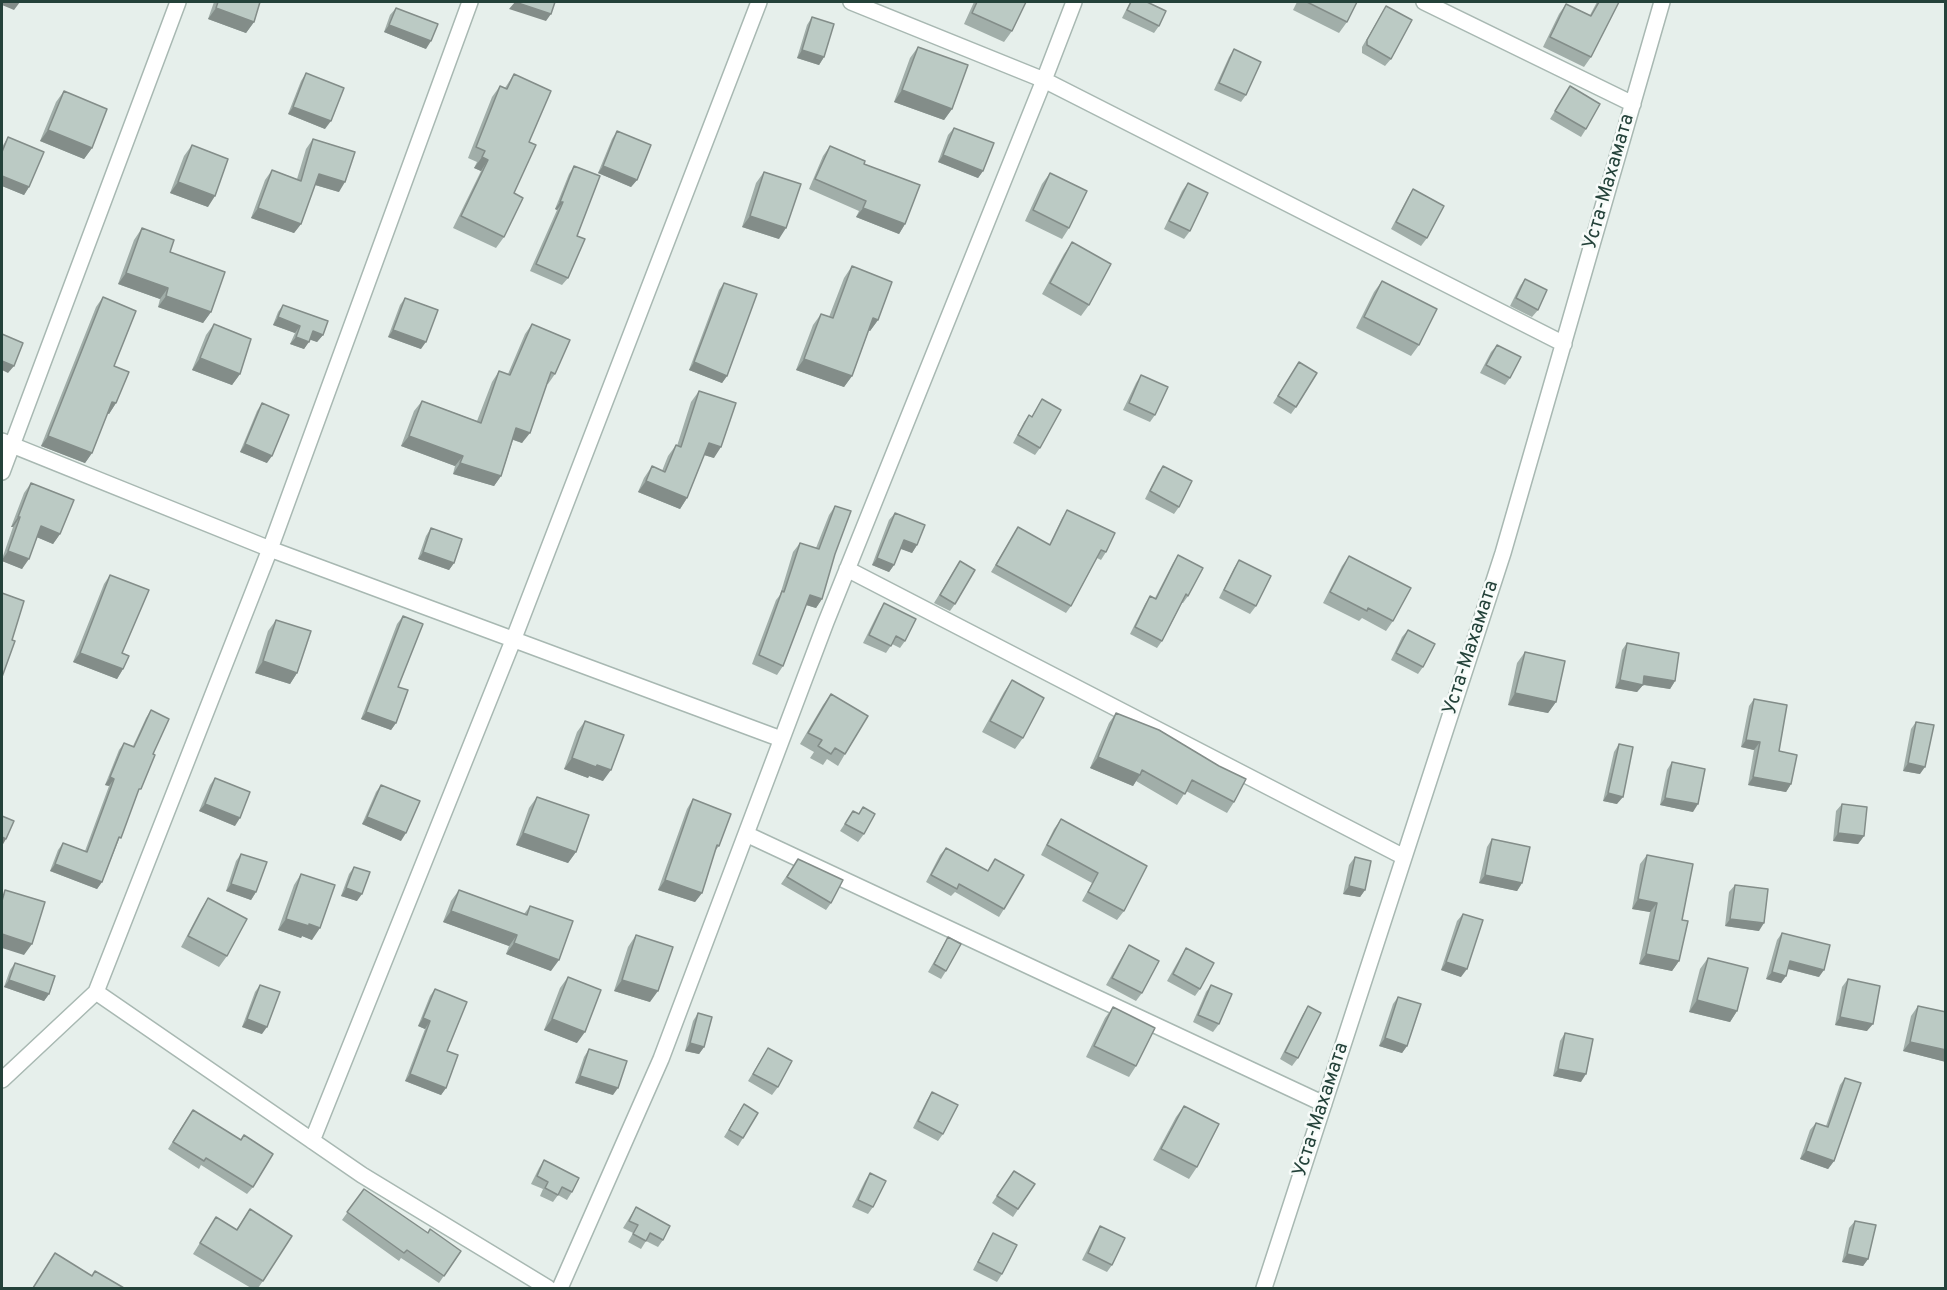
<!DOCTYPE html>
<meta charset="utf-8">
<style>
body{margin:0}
#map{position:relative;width:1947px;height:1290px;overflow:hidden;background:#e6efeb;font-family:Overpass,sans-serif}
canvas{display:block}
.frame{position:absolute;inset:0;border:3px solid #24423a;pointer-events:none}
</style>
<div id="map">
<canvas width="1947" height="1290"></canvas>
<div class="frame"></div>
</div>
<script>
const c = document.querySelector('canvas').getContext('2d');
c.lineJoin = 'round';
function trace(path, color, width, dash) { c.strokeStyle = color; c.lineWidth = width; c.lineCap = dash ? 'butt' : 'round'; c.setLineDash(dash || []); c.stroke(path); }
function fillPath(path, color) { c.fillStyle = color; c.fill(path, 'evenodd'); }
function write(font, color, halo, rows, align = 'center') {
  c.font = font + ' Overpass,sans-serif'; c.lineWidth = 5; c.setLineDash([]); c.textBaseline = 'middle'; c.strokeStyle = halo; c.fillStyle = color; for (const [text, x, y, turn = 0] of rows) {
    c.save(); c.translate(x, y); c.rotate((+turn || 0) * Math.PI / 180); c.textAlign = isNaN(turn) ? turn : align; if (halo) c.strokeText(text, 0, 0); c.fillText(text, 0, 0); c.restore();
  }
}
const street = new Path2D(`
 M851,2L1044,80L1564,344
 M1424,2L1633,104
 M2,441L270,549L781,739
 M2,472L178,2
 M847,569L1404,857
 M746,834L1324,1104
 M96,992L362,1175L548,1288
 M2,1080L96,992L270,549L470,2
 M312,1141L514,638L759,2
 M560,1288L661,1059L826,622L1044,80L1074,2
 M1264,1288L1503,553L1662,2`);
const wall = new Path2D(`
 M214,2H260L254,22L246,33L208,19Z
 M974,2H1026L1012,31L1004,42L964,24Z
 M1130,2H1147L1159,26L1154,33L1122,18Z
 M1297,2H1357L1347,22L1339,33L1293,10Z
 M1597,2H1619L1591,57L1584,67L1543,47L1559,14L1566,4L1590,15Z
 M1386,6L1391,59L1385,66L1362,53V47Z
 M396,8L426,49L384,32L390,15Z
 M812,17L824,57L819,65L797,58L807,25Z
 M918,47L952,109L944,120L894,102L910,58Z
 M1234,49L1246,95L1241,102L1214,90L1229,57Z
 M306,73L325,129L288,114L301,81Z
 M514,74L529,142L514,193L504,237L496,248L453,228L481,171L474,168L477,162L468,158L492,97L500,86L505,88Z
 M1570,86L1586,129L1581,137L1550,119Z
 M64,91L92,148L84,159L40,141L56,102Z
 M954,128L983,171L978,178L938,162L948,135Z
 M617,131L637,180L631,187L598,173L612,139Z
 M8,137L29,187L24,195L2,186V147Z
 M313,139L339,192L315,185L301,224L294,233L251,218L265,180L272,170L297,179L306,149Z
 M192,145L208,207L170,193L184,156Z
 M830,146L864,164L905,224L899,234L856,217L859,211L809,189L823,156Z
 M574,166L568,278L562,285L530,271L557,210L555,209L569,174Z
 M764,172L779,239L742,227L756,183Z
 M1050,173L1069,228L1062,239L1025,221L1042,184Z
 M1188,183L1190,231L1184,239L1164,229L1182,191Z
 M1413,189L1427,238L1421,246L1391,229L1408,197Z
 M142,228L170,252L211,312L203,323L158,307L160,299L118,284L134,240Z
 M1072,242L1089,305L1081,316L1042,294L1064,254Z
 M852,266L878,320L870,331L869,330L852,376L844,387L796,370L813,325L821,314L829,317L844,278Z
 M1525,279L1538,310L1532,317L1510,306L1520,286Z
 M1382,281L1419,345L1411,356L1356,328L1374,292Z
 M724,283L727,376L722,383L689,370L719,290Z
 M103,297L114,366L116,403L109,414L107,413L92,453L85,463L41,446L96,307Z
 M405,298L421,349L388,337L400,305Z
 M283,305L323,335L317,342L310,339L304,349L290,344L295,333L273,325L278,312Z
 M214,324L240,374L232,385L192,370L206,335Z
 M532,324L555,374L548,384H547L522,443L513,440L501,476L494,486L453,474L455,466L401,446L414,411L422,401L477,421L492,382L499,371L508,374L525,334Z
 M1497,345L1510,378L1505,385L1480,373L1491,352Z
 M1299,362L1296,407L1291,414L1273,403Z
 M1141,375L1155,415L1150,422L1123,410L1136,383Z
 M699,391L714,458L704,455L687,498L680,509L638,492L644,478L652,466L662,471L668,456L676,445L677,446L691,402Z
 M1042,399L1040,448L1035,455L1013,443L1024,422L1029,415L1032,416Z
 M262,403L267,463L240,452L257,411Z
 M1163,466L1179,507L1174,514L1145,499L1158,473Z
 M31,483L60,534L53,544L37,537L22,569L2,561V559L13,527H11L24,493Z
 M835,506V554L822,599L816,608L806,605L783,666L777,675L752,664L776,600L780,595L793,552L800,543L816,548L829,515Z
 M1067,510L1106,552L1101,560L1097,558L1071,606L1066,613L991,572L1018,527L1049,545L1062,518Z
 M895,513L917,545L912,553L900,548L894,565L889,572L872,565L889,520Z
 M431,528L454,563L449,570L418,559L426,536Z
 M1178,555L1188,596L1183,603H1182L1162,641L1157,648L1130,634L1145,604L1150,596L1155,598L1173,563Z
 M1349,556L1393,621L1386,631L1362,618L1359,621L1323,603L1342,566Z
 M1239,560L1256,606L1250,614L1219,598L1234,568Z
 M960,561L955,604L950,611L934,603Z
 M110,575L122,653L123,669L117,679L73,662L104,584Z
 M884,603L905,641L900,648L892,644L886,653L863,643L879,611Z
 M403,616L396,723L391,730L361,719L397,624Z
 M276,620L297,673L290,684L255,673L268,631Z
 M1408,630L1423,667L1418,674L1391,660L1402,637Z
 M1627,643L1675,681L1670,689L1643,685L1637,692L1615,688L1622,650Z
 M1525,652L1556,702L1548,713L1508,705L1517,663Z
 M1012,680L1023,738L1015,749L982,732L1004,692Z
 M831,694L845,754L838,766L827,759L823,765L810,758L814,752L800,744L823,705Z
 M1754,699L1779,751L1791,784L1786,792L1748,785L1754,750L1741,747L1749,706Z
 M151,710L153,754L102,882L97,889L50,871L58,850L63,843L85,851L109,786L105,785L119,750L124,743L133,746L146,718Z
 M1116,713L1234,802L1227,813L1186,791L1177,805L1136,781L1133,786L1090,768L1109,723Z
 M585,721L603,781L589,776L588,778L564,769L577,732Z
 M1916,722L1920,774L1903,771L1911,729Z
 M1619,744L1617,804L1603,801L1614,752Z
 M1672,762L1693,812L1660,805L1667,770Z
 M215,778L235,826L199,811L210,785Z
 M381,785L401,841L362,824L376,792Z
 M537,797L576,852L568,863L516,845L529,808Z
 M693,799L719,846L715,851L702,893L695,902L658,890L687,809Z
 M1842,804L1864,836L1858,844L1833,841L1836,811Z
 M863,807L864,834L858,842L840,831L853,811L858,814Z
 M1061,819L1124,911L1117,920L1082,901L1092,883L1041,855L1054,829Z
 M1492,839L1522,883L1517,891L1479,883L1487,847Z
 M946,848L988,871L995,859L1004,909L999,917L955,892L951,896L926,882L940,855Z
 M241,854L256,892L251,900L226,891L236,861Z
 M1647,855L1679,961L1672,971L1639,964L1650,912L1632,909L1640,864Z
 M1355,857L1365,890L1360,897L1343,894L1349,865Z
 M798,859L831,903L826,910L781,884Z
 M354,867L357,901L341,896L349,874Z
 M301,874L312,940L302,936L301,938L278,930L294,885Z
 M1735,885L1759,931L1725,926L1729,892Z
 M459,890L524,914L530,906L551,971L506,954L509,946L443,922L451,901Z
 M208,898L227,956L219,967L181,947L201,909Z
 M1463,914L1461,977L1441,970L1457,921Z
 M1782,933L1819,977L1788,969L1786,976L1781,983L1766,979L1777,940Z
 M636,935L650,1002L614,991L628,947Z
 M948,937L946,971L941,979L928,972Z
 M1129,945L1142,993L1136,1001L1106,985L1124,953Z
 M1186,948L1200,989L1195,996L1167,981L1181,956Z
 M1708,958L1737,1011L1730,1022L1689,1012L1700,969Z
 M15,963L49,994L44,1001L4,987L10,970Z
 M568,977L577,1043L544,1030L560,988Z
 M1848,979L1867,1031L1835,1025L1842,987Z
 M260,985L262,1034L242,1027L255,992Z
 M1211,985L1219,1024L1213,1032L1193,1022L1206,992Z
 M435,989L447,1051L446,1088L441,1095L405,1081L425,1029L418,1026L430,996Z
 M1398,997L1407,1046L1402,1053L1379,1046L1393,1004Z
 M1308,1006L1298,1058L1292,1066L1280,1059L1303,1014Z
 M1918,1006L1946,1012V1062L1903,1051L1911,1016Z
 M1113,1007L1136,1066L1129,1077L1086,1057L1105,1018Z
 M698,1013L704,1047L699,1054L685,1051L693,1021Z
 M1565,1033L1581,1082L1553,1076L1560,1041Z
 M768,1048L778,1087L772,1095L748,1081Z
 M589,1049L613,1095L575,1083L584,1057Z
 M1845,1078L1834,1161L1828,1169L1800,1159L1810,1130L1816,1123L1826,1126L1840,1085Z
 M932,1092L943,1134L938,1141L913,1128L927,1100Z
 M744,1104L743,1138L738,1146L724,1137Z
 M1184,1106L1197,1167L1189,1179L1153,1160L1176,1117Z
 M188,1117L253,1187L247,1194L201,1165L199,1169L168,1149Z
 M544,1160L572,1192L567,1200L558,1195L553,1202L540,1196L543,1189L531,1184L539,1168Z
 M1014,1171L1035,1184L1013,1217L992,1203Z
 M870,1173L873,1207L868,1214L852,1207L865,1181Z
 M364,1189L428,1233L461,1251L439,1283L401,1258L399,1261L342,1220Z
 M636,1207L663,1240L658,1247L646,1241L641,1249L628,1242L633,1233L623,1228Z
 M250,1209L263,1281L258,1288H251L193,1254L216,1217L236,1230Z
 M1855,1221L1868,1259L1863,1266L1842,1262L1849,1228Z
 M1100,1226L1112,1265L1107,1272L1082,1260L1095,1234Z
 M993,1233L1002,1274L997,1282L973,1270L988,1241Z`);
const shadedWall = new Path2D(`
 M2,2H20L14,10L2,5Z
 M515,2L551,14L546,21L509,9Z
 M216,8L254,22L246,33L208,19Z
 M389,25L431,41L426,49L384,32Z
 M802,50L824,57L819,65L797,58Z
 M902,90L952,109L944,120L894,102Z
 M293,107L331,121L325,129L288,114Z
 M48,130L92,148L84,159L40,141Z
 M943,155L983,171L978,178L938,162Z
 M482,157L488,160L481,171L474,168Z
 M603,166L637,180L631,187L598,173Z
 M319,174L345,182L339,192L312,184Z
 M2,176L29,187L24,195L2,186Z
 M178,182L215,196L208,207L170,193Z
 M560,202H563L557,210L555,209Z
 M258,208L301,224L294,233L251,218Z
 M863,208L905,224L899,234L856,217Z
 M750,216L786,228L779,239L742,227Z
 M126,273L168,288L160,299L118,284Z
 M166,296L211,312L203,323L158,307Z
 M278,317L300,326L295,333L273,325Z
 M873,318L878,320L870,331L865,329Z
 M393,330L426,342L421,349L388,337Z
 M313,331L323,335L317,342L308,339Z
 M296,337L309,342L304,349L290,344Z
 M200,358L240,374L232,385L192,370Z
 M804,359L852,376L844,387L796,370Z
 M2,361L14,366L8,373L2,370Z
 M694,362L727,376L722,383L689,370Z
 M112,402L116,403L109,414L105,412Z
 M516,428L530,433L522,443L509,438Z
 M48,436L92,453L85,463L41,446Z
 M409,436L463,456L455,466L401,446Z
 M709,443L721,447L714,458L701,454Z
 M245,444L272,456L267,463L240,452Z
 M460,463L501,476L494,486L453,474Z
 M646,481L687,498L680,509L638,492Z
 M18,517H20L13,527H11Z
 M41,526L60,534L53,544L34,536Z
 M904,540L917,545L912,553L898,548Z
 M8,551L29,559L22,569L2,561V560Z
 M423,552L454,563L449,570L418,559Z
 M877,558L894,565L889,572L872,565Z
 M810,595L822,599L816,608L803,604Z
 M80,653L123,669L117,679L73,662Z
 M263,661L297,673L290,684L255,673Z
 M1644,676L1675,681L1670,689L1639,684Z
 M1620,680L1643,685L1637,692L1615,688Z
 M1515,693L1556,702L1548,713L1508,705Z
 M366,712L396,723L391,730L361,719Z
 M1746,740L1760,742L1754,750L1741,747Z
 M1098,757L1140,775L1133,786L1090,768Z
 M572,758L597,765L611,770L603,781L589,776L588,778L564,769Z
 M1908,763L1925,767L1920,774L1903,771Z
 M110,777L114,779L109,786L105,785Z
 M1753,777L1791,784L1786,792L1748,785Z
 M1608,793L1623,797L1617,804L1603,801Z
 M1665,798L1698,804L1693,812L1660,805Z
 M205,804L240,818L235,826L199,811Z
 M367,817L406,833L401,841L362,824Z
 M523,833L576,852L568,863L516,845Z
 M1838,833L1864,836L1858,844L1833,841Z
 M2,837L6,839L2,846Z
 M55,864L102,882L97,889L50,871Z
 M1485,875L1522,883L1517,891L1479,883Z
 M665,880L702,893L695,902L658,890Z
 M231,884L256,892L251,900L226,891Z
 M1349,886L1365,890L1360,897L1343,894Z
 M346,888L362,894L357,901L341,896Z
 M1638,899L1657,903L1650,912L1632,909Z
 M451,911L517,935L509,946L443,922Z
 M286,919L309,924L320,928L312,940L302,936L301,938L278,930Z
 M1730,919L1764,923L1759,931L1725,926Z
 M2,934L32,944L24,955L2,948Z
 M514,943L559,960L551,971L506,954Z
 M1646,954L1679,961L1672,971L1639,964Z
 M1790,961L1824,970L1819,977L1785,968Z
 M1446,962L1467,969L1461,977L1441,970Z
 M1772,972L1786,976L1781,983L1766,979Z
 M9,980L49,994L44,1001L4,987Z
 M622,980L658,991L650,1002L614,991Z
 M1697,1000L1737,1011L1730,1022L1689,1012Z
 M1840,1017L1873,1024L1867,1031L1835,1025Z
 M423,1018L430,1021L425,1029L418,1026Z
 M247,1019L267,1027L262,1034L242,1027Z
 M552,1019L585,1032L577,1043L544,1030Z
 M1385,1038L1407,1046L1402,1053L1379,1046Z
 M1910,1042L1946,1050V1062L1903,1051Z
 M690,1043L704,1047L699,1054L685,1051Z
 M1558,1069L1586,1074L1581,1082L1553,1076Z
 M410,1074L446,1088L441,1095L405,1081Z
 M580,1076L618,1088L613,1095L575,1083Z
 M1806,1151L1834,1161L1828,1169L1800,1159Z
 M1847,1254L1868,1259L1863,1266L1842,1262Z`);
const building = new Path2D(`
 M218,2H260L254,22L216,8Z
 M515,2H555L551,14Z
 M977,2H1026L1012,31L972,13Z
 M1131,2H1147L1166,11L1159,26L1127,10Z
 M1307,2H1357L1347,22Z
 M1599,2H1619L1591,57L1550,37L1566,4L1591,16Z
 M1386,6L1412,20L1391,59L1367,45V40Z
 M396,8L438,24L431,41L389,25Z
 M812,17L834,24L824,57L802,50Z
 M918,47L968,65L952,109L902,90Z
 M1234,49L1261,62L1246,95L1219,83Z
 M306,73L344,88L331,121L293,107Z
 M514,74L551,91L529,142L536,145L514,193L523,198L504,237L461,216L488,160L482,157L485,151L476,147L500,86L507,89Z
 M1570,86L1600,104L1586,129L1555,111Z
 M64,91L107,109L92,148L48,130Z
 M954,128L994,143L983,171L943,155Z
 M617,131L651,145L637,180L603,166Z
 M8,137L44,152L29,187L2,176V152Z
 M313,139L355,152L345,182L319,174L301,224L258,208L272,170L301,181Z
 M192,145L228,159L215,196L178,182Z
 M830,146L865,161L864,164L920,185L905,224L863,208L866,201L815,179Z
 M574,166L600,176L577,236L585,239L568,278L536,264L563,202H560Z
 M764,172L801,184L786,228L750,216Z
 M1050,173L1087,191L1069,228L1033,210Z
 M1188,183L1208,193L1190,231L1169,221Z
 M1413,189L1444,206L1427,238L1396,222Z
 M142,228L174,240L170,252L225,272L211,312L166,296L168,288L126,273Z
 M1072,242L1111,264L1089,305L1050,283Z
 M852,266L892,282L878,320L873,318L852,376L804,359L821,314L833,318Z
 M1525,279L1547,290L1538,310L1516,298Z
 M1382,281L1437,309L1419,345L1364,317Z
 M724,283L757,294L727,376L694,362Z
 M103,297L136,311L114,366L129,372L116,403L112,402L92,453L48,436Z
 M405,298L438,310L426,342L393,330Z
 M283,305L328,321L323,335L313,331L309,342L296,337L300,326L278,317Z
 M214,324L251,339L240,374L200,358Z
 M532,324L570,340L555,374L551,372L530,433L516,428L501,476L460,463L463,456L409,436L422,401L481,423L499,371L510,375Z
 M2,334L23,343L14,366L2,361Z
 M1497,345L1521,357L1510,378L1486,365Z
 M1299,362L1317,373L1296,407L1278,396Z
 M1141,375L1168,387L1155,415L1129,403Z
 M699,391L736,403L721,447L709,443L687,498L646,481L652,466L665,472L676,445L681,447Z
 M1042,399L1061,410L1040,448L1018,435L1029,415L1032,417Z
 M262,403L289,415L272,456L245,444Z
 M1163,466L1192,481L1179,507L1150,491Z
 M31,483L74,500L60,534L41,526L29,559L8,551L20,517H18Z
 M835,506L851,511L835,554L822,599L810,595L783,666L759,655L782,591L784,592L800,543L819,549Z
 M1067,510L1115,533L1106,552L1101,550L1071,606L996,565L1018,527L1050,545Z
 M895,513L925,525L917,545L904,540L894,565L877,558Z
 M431,528L462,539L454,563L423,552Z
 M1178,555L1203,568L1188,596L1186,594L1162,641L1135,627L1150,596L1156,599Z
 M1349,556L1411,588L1393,621L1368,608L1367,611L1330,592Z
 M1239,560L1271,576L1256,606L1224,590Z
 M960,561L975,570L955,604L940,595Z
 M110,575L149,590L122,653L129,656L123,669L80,653Z
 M2,593L24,601L12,640L15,641L2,677Z
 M884,603L916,619L905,641L896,636L891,646L869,635Z
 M403,616L423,624L398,687L408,690L396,723L366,712Z
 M276,620L311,631L297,673L263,661Z
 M1408,630L1435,644L1423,667L1396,653Z
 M1627,643L1679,653L1675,681L1644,676L1643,685L1620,680Z
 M1525,652L1565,661L1556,702L1515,693Z
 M1012,680L1044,698L1023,738L990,721Z
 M831,694L868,716L845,754L835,748L831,754L818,746L822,740L808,733Z
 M1754,699L1787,705L1779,751L1797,755L1791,784L1753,777L1760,742L1746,740Z
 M151,710L169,719L153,754L155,755L141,789H139L121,838L119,837L102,882L55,864L63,843L87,852L114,779L110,777L124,743L134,747Z
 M1116,713L1159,730L1219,766L1246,779L1234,802L1192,780L1185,794L1142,770L1140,775L1098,757Z
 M585,721L624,735L611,770L597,765L596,767L572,758Z
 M1916,722L1934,725L1925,767L1908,763Z
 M1619,744L1633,747L1623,797L1608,793Z
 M1672,762L1705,769L1698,804L1665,798Z
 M215,778L250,792L240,818L205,804Z
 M381,785L420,801L406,833L367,817Z
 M537,797L589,815L576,852L523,833Z
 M693,799L731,814L719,846L717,845L702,893L665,880Z
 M1842,804L1867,807L1864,836L1838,833Z
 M863,807L875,814L864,834L845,824L853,811L859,814Z
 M2,816L14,821L6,839L2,837Z
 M1061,819L1147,866L1124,911L1088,892L1098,873L1047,845Z
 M1492,839L1530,847L1522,883L1485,875Z
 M946,848L988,871L995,859L1024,875L1004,909L959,884L957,889L931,875Z
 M241,854L267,862L256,892L231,884Z
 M1647,855L1693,864L1682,920L1688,921L1679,961L1646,954L1657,903L1638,899Z
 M1355,857L1371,861L1365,890L1349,886Z
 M798,859L843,880L831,903L787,877Z
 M354,867L370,872L362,894L346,888Z
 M301,874L335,885L320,928L309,924V926L286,919Z
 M1735,885L1768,889L1764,923L1730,919Z
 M5,890L45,902L32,944L2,934V901Z
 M459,890L527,915L530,906L573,921L559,960L514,943L517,935L451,911Z
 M208,898L247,919L227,956L188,936Z
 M1463,914L1483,920L1467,969L1446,962Z
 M1782,933L1830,945L1824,970L1790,961L1786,976L1772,972Z
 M636,935L673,947L658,991L622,980Z
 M948,937L961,944L946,971L934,964Z
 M1129,945L1159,961L1142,993L1112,978Z
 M1186,948L1214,963L1200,989L1173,974Z
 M1708,958L1748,968L1737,1011L1697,1000Z
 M15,963L55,976L49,994L9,980Z
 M568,977L601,990L585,1032L552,1019Z
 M1848,979L1880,986L1873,1024L1840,1017Z
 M260,985L280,992L267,1027L247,1019Z
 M1211,985L1232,994L1219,1024L1198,1015Z
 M435,989L467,1002L447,1051L458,1055L446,1088L410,1074L430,1021L423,1018Z
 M1398,997L1421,1004L1407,1046L1385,1038Z
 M1308,1006L1321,1013L1298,1058L1285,1052Z
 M1918,1006L1946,1012V1050L1910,1042Z
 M1113,1007L1155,1028L1136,1066L1094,1046Z
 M698,1013L712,1017L704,1047L690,1043Z
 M1565,1033L1593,1039L1586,1074L1558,1069Z
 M768,1048L792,1061L778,1087L753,1074Z
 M589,1049L627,1061L618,1088L580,1076Z
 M1845,1078L1861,1083L1834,1161L1806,1151L1816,1123L1828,1127Z
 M932,1092L958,1105L943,1134L918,1121Z
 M744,1104L758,1113L743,1138L729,1130Z
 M1184,1106L1219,1124L1197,1167L1161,1149Z
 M193,1110L241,1140L244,1135L273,1154L253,1187L206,1158L204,1161L173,1142Z
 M544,1160L579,1178L572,1192L562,1187L558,1195L545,1188L548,1182L537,1176Z
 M1014,1171L1035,1184L1018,1209L997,1196Z
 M870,1173L886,1181L873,1207L858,1200Z
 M364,1189L428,1233L430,1229L461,1251L444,1276L407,1250L404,1253L347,1212Z
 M636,1207L670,1226L663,1240L650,1233L646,1241L633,1234L638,1225L629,1221Z
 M250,1209L292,1236L263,1281L200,1243L216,1217L237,1230Z
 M1855,1221L1876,1225L1868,1259L1847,1254Z
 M1100,1226L1125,1238L1112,1265L1088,1253Z
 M993,1233L1017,1245L1002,1274L978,1262Z
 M55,1253L92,1276L95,1271L124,1288H33Z`);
const streetNames = [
 ["Уста-Махамата",1610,182,-74],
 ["Уста-Махамата",1472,648,-72],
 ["Уста-Махамата",1322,1110,-72]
];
trace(street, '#a8b8b2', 18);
trace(street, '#fff', 15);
fillPath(wall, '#a1aea9');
fillPath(shadedWall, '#838d89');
fillPath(building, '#bbcac4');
trace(building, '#838d89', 1.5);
write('20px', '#24423a', '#f7fbf9', streetNames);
</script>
